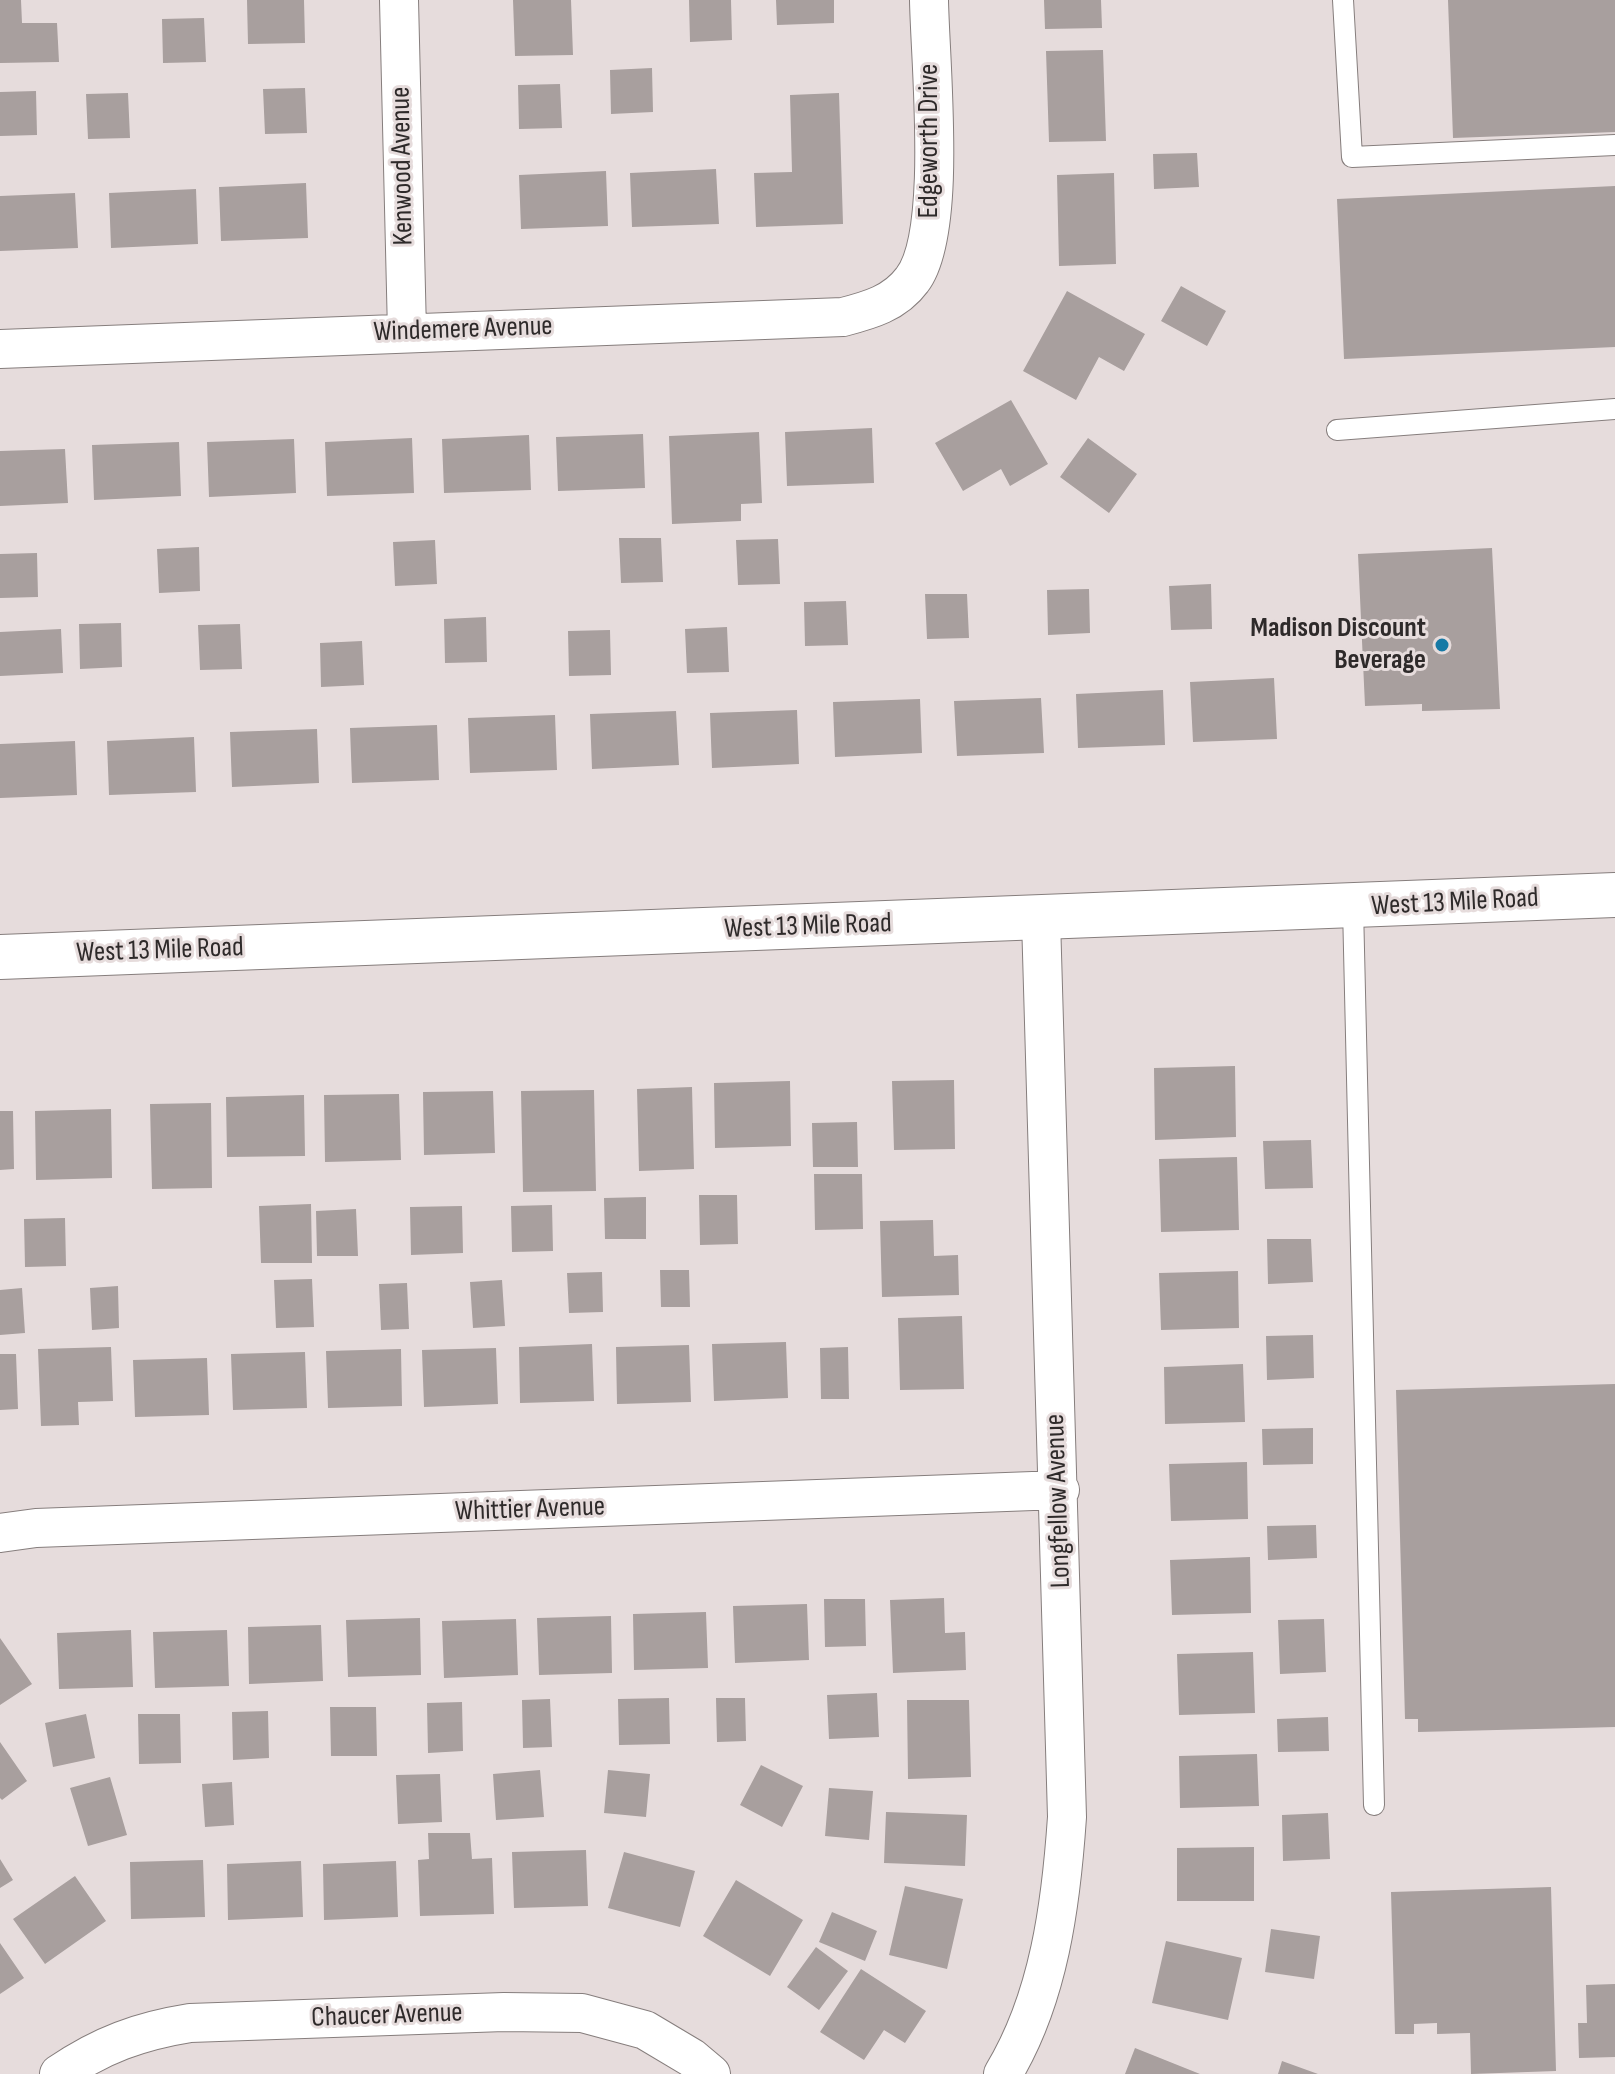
<!DOCTYPE html>
<style>
body{margin:0}
canvas{display:block;background:#e6dcdc}
</style>
<canvas width="1615" height="2074"></canvas>
<script>
const c = document.querySelector('canvas').getContext('2d');
c.lineJoin = 'round';
function fillPath(path, color) { c.fillStyle = color; c.fill(path, 'evenodd'); }
function trace(path, color, width, dash) { c.strokeStyle = color; c.lineWidth = width; c.lineCap = dash ? 'butt' : 'round'; c.setLineDash(dash || []); c.stroke(path); }
function write(font, color, halo, rows, align = 'center') {
  c.font = font + ' "Sofia Sans Condensed",sans-serif'; c.lineWidth = 6; c.setLineDash([]); c.textBaseline = 'middle'; c.strokeStyle = halo; c.fillStyle = color; for (const [text, x, y, turn = 0] of rows) {
    c.save(); c.translate(x, y); c.rotate((+turn || 0) * Math.PI / 180); c.textAlign = isNaN(turn) ? turn : align; if (halo) c.strokeText(text, 0, 0); c.fillText(text, 0, 0); c.restore();
  }
}
const building = new Path2D(`
 M0,0H21L22,23H57L59,62L0,63Z
 M247,0H304L305,43L248,44Z
 M513,0H571L573,55L515,56Z
 M689,0H731L732,40L690,42Z
 M776,0H834V23L777,25Z
 M1044,0H1101L1102,28L1045,29Z
 M1448,0H1615V132L1453,138Z
 M204,18L206,62L163,63L162,19Z
 M1103,50L1106,141L1049,142L1046,51Z
 M652,68L653,112L611,114L610,70Z
 M560,84L562,128L519,129L518,85Z
 M305,88L307,133L265,134L263,89Z
 M36,91L37,135L0,136V92Z
 M128,93L130,138L88,139L86,94Z
 M839,93L843,224L756,227L754,173L792,172L790,95Z
 M1197,153L1199,187L1154,189L1153,154Z
 M716,169L719,224L632,227L630,173Z
 M606,171L608,226L521,229L519,175Z
 M1114,173L1116,264L1059,266L1057,175Z
 M306,183L308,238L221,241L219,187Z
 M1615,186V347L1344,359L1337,199Z
 M196,189L198,244L111,248L109,193Z
 M75,193L78,248L0,251V196Z
 M1181,286L1226,311L1207,346L1161,321Z
 M1067,291L1145,334L1124,371L1099,357L1076,400L1023,371Z
 M1011,400L1048,464L1010,486L1001,469L963,491L935,443Z
 M872,428L874,483L787,486L785,432Z
 M759,432L762,503L741,504V521L672,524L669,436Z
 M643,434L645,488L558,491L556,437Z
 M529,435L531,490L444,493L442,439Z
 M412,438L414,493L327,496L325,442Z
 M1088,438L1137,474L1109,513L1060,477Z
 M294,439L296,493L209,497L207,442Z
 M179,442L181,496L94,500L92,445Z
 M65,449L68,503L0,506V451Z
 M619,538H661L663,582L621,583Z
 M778,539L780,584L738,585L736,540Z
 M435,540L437,584L395,586L393,542Z
 M199,547L200,591L159,593L157,549Z
 M1492,548L1500,709L1422,711V704L1365,706L1358,554Z
 M37,553L38,597L0,598V554Z
 M1211,584L1212,629L1171,630L1169,586Z
 M1089,589L1090,633L1048,635L1047,590Z
 M925,594H967L969,638L927,639Z
 M846,601L848,645L805,646L804,602Z
 M486,617L487,662L445,663L444,619Z
 M121,623L122,667L80,669L79,624Z
 M240,624L242,669L200,670L198,625Z
 M727,627L729,672L687,673L685,629Z
 M61,629L63,673L0,676V632Z
 M610,630L611,675L569,676L568,631Z
 M362,641L364,685L321,687L320,643Z
 M1274,678L1277,739L1193,742L1190,682Z
 M1163,690L1165,745L1078,748L1076,694Z
 M1041,698L1044,753L957,756L954,701Z
 M920,699L922,753L835,757L833,702Z
 M797,710L799,764L712,768L710,713Z
 M676,711L679,765L592,769L590,714Z
 M555,715L557,770L470,773L468,718Z
 M437,725L439,780L352,783L350,728Z
 M317,729L319,783L232,787L230,732Z
 M194,737L196,792L109,795L107,741Z
 M75,741L77,795L0,798V744Z
 M1235,1066L1236,1137L1155,1140L1154,1068Z
 M954,1080L955,1149L894,1150L892,1081Z
 M790,1081L791,1146L715,1148L714,1083Z
 M692,1087L694,1169L639,1171L637,1089Z
 M594,1090L596,1191L523,1192L521,1091Z
 M493,1091L495,1153L424,1155L423,1092Z
 M399,1094L401,1160L325,1162L324,1095Z
 M304,1095L305,1156L227,1157L226,1097Z
 M211,1103L212,1188L152,1189L150,1104Z
 M111,1109L112,1178L36,1180L35,1111Z
 M0,1111H13L14,1169L0,1170Z
 M857,1122L858,1167H813L812,1123Z
 M1311,1140L1313,1188L1265,1189L1263,1141Z
 M1237,1157L1239,1230L1161,1232L1159,1159Z
 M814,1174H862L863,1229L815,1230Z
 M699,1195H737L738,1244L700,1245Z
 M646,1197V1239H605L604,1198Z
 M311,1204L312,1263H261L259,1206Z
 M552,1205L553,1251L512,1252L511,1206Z
 M462,1206L463,1253L411,1255L410,1207Z
 M356,1209L358,1256H317L316,1211Z
 M65,1218L66,1266L25,1267L24,1219Z
 M933,1220L934,1256L958,1255L959,1295L882,1297L880,1221Z
 M1267,1239H1311L1313,1282L1268,1284Z
 M660,1270H689L690,1307H661Z
 M1238,1271L1239,1328L1161,1330L1159,1273Z
 M602,1272L603,1312L569,1313L567,1273Z
 M312,1279L314,1327L276,1328L274,1280Z
 M502,1280L505,1326L473,1328L470,1282Z
 M407,1283L409,1329L381,1330L379,1284Z
 M118,1286L119,1328L92,1330L90,1288Z
 M22,1288L25,1333L0,1335V1290Z
 M962,1316L964,1389L900,1390L898,1318Z
 M1313,1335L1314,1378L1267,1380L1266,1336Z
 M786,1342L788,1398L714,1401L712,1344Z
 M592,1344L594,1401L520,1403L519,1347Z
 M689,1345L691,1402L617,1404L616,1347Z
 M111,1347L113,1401L78,1402L79,1425L41,1426L38,1349Z
 M848,1347L849,1399H821L820,1348Z
 M496,1348L498,1404L424,1407L422,1350Z
 M401,1349L402,1406L328,1408L326,1351Z
 M305,1352L307,1408L233,1410L231,1354Z
 M0,1354H16L18,1409L0,1410Z
 M207,1358L209,1415L135,1417L133,1360Z
 M1243,1364L1245,1422L1165,1424L1164,1367Z
 M1615,1384V1727L1418,1732V1719H1405L1396,1390Z
 M1313,1428V1464L1263,1465L1262,1429Z
 M1247,1462L1248,1519L1171,1521L1169,1464Z
 M1316,1525L1317,1558L1268,1560L1267,1526Z
 M1250,1557L1251,1613L1172,1615L1170,1560Z
 M944,1598L945,1633L965,1632L966,1670L893,1673L890,1600Z
 M824,1599H865L866,1646L825,1647Z
 M807,1604L809,1660L735,1663L733,1606Z
 M706,1612L708,1668L634,1670L633,1614Z
 M611,1616L612,1673L539,1675L537,1618Z
 M420,1618L421,1675L348,1677L346,1620Z
 M516,1619L518,1675L444,1678L442,1621Z
 M1324,1619L1326,1672L1280,1674L1278,1620Z
 M321,1625L323,1681L249,1684L248,1627Z
 M131,1630L133,1687L59,1689L57,1633Z
 M227,1630L229,1686L155,1688L153,1632Z
 M0,1638L32,1684L0,1705Z
 M1253,1652L1255,1713L1179,1715L1177,1654Z
 M877,1693L879,1737L829,1739L827,1695Z
 M669,1698L670,1744L619,1745L618,1699Z
 M716,1698H745L746,1741L717,1742Z
 M550,1699L552,1747L523,1748L522,1700Z
 M907,1700H969L971,1777L908,1779Z
 M462,1702L463,1751L428,1753L427,1703Z
 M330,1707H376L377,1756H331Z
 M268,1711L269,1758L233,1760L232,1712Z
 M86,1714L95,1758L53,1767L45,1723Z
 M138,1714H180L181,1763L139,1764Z
 M1328,1717L1329,1751L1278,1752L1277,1719Z
 M0,1742L27,1781L2,1800L0,1798Z
 M1257,1754L1259,1806L1180,1808L1179,1756Z
 M761,1765L803,1786L782,1827L740,1805Z
 M540,1770L544,1817L496,1820L493,1774Z
 M608,1770L650,1774L646,1817L604,1813Z
 M440,1774L442,1822L398,1824L396,1775Z
 M110,1777L127,1835L88,1846L70,1788Z
 M232,1782L234,1825L205,1827L202,1784Z
 M829,1788L873,1791L869,1840L825,1836Z
 M886,1812L967,1815L965,1866L884,1863Z
 M1328,1813L1330,1859L1283,1861L1282,1815Z
 M428,1833H470L472,1859L492,1858L494,1914L420,1916L418,1860L429,1859Z
 M1254,1847V1901H1177V1848Z
 M586,1850L588,1906L514,1908L512,1852Z
 M624,1852L695,1871L680,1927L608,1908Z
 M0,1859L13,1880L0,1888Z
 M203,1860L205,1917L131,1919L130,1862Z
 M301,1861L303,1917L228,1920L227,1864Z
 M396,1861L398,1917L324,1920L323,1864Z
 M75,1876L106,1921L45,1964L13,1919Z
 M736,1880L803,1920L770,1976L703,1936Z
 M905,1886L963,1899L947,1969L889,1955Z
 M1551,1887L1556,2071L1471,2074L1470,2033L1437,2034V2023L1414,2024V2034H1395L1391,1892Z
 M832,1912L877,1931L865,1961L819,1942Z
 M1271,1929L1320,1936L1314,1979L1265,1972Z
 M1166,1941L1242,1958L1228,2020L1152,2003Z
 M0,1943L24,1978L0,1994Z
 M816,1947L848,1971L819,2010L787,1987Z
 M861,1969L926,2011L905,2043L884,2030L864,2060L820,2032Z
 M1615,1984V2057L1579,2058L1578,2023H1587L1586,1985Z
 M1135,2048L1200,2074H1125Z
 M1282,2061L1318,2074H1278Z`);
const service = new Path2D(`
 M1343,0L1352,157L1615,145
 M1337,430L1615,409
 M1353,907L1374,1805`);
const minor = new Path2D(`
 M399,0L407,332
 M0,349L843,317C870,310 895,303 912,280C948,234 930,63 929,0
 M0,1533L36,1528L1060,1490
 M59,2074C101,2045 140,2031 190,2023L504,2012L582,2013L645,2030L692,2058L711,2074
 M1003,2074C1049,1998 1061,1905 1067,1817L1041,919`);
const secondary = new Path2D(`
 M0,957L1615,895`);
const markers = [
 [1442,645,8,"#1679a5"]
];
const streetNames = [
 ["Edgeworth Drive",930,141,-90],
 ["Kenwood Avenue",403,166,-91],
 ["Windemere Avenue",463,330,-2],
 ["West 13 Mile Road",1455,903,-3],
 ["West 13 Mile Road",808,927,-2],
 ["West 13 Mile Road",160,951,-2],
 ["Longfellow Avenue",1059,1501,-92],
 ["Whittier Avenue",530,1510,-2],
 ["Chaucer Avenue",387,2016,-2]
];
const poiNames = [
 ["Madison Discount",1426,629],
 ["Beverage",1426,661]
];
fillPath(building, '#a89f9e');
trace(service, '#867e7d', 22);
trace(minor, '#867e7d', 40);
trace(secondary, '#867e7d', 46);
trace(service, '#fff', 20);
trace(minor, '#fff', 38);
trace(secondary, '#fff', 44);
for (const [x, y, r, color] of markers) { const dot = new Path2D(); dot.arc(x, y, r, 0, 2 * Math.PI); c.fillStyle = color; c.fill(dot); trace(dot, '#e6dcdc', 3); }
write('28px', '#2e2a2a', '#e6dcdc', streetNames);
write('bold 28px', '#2e2a2a', '#e6dcdc', poiNames, 'right');
</script>
